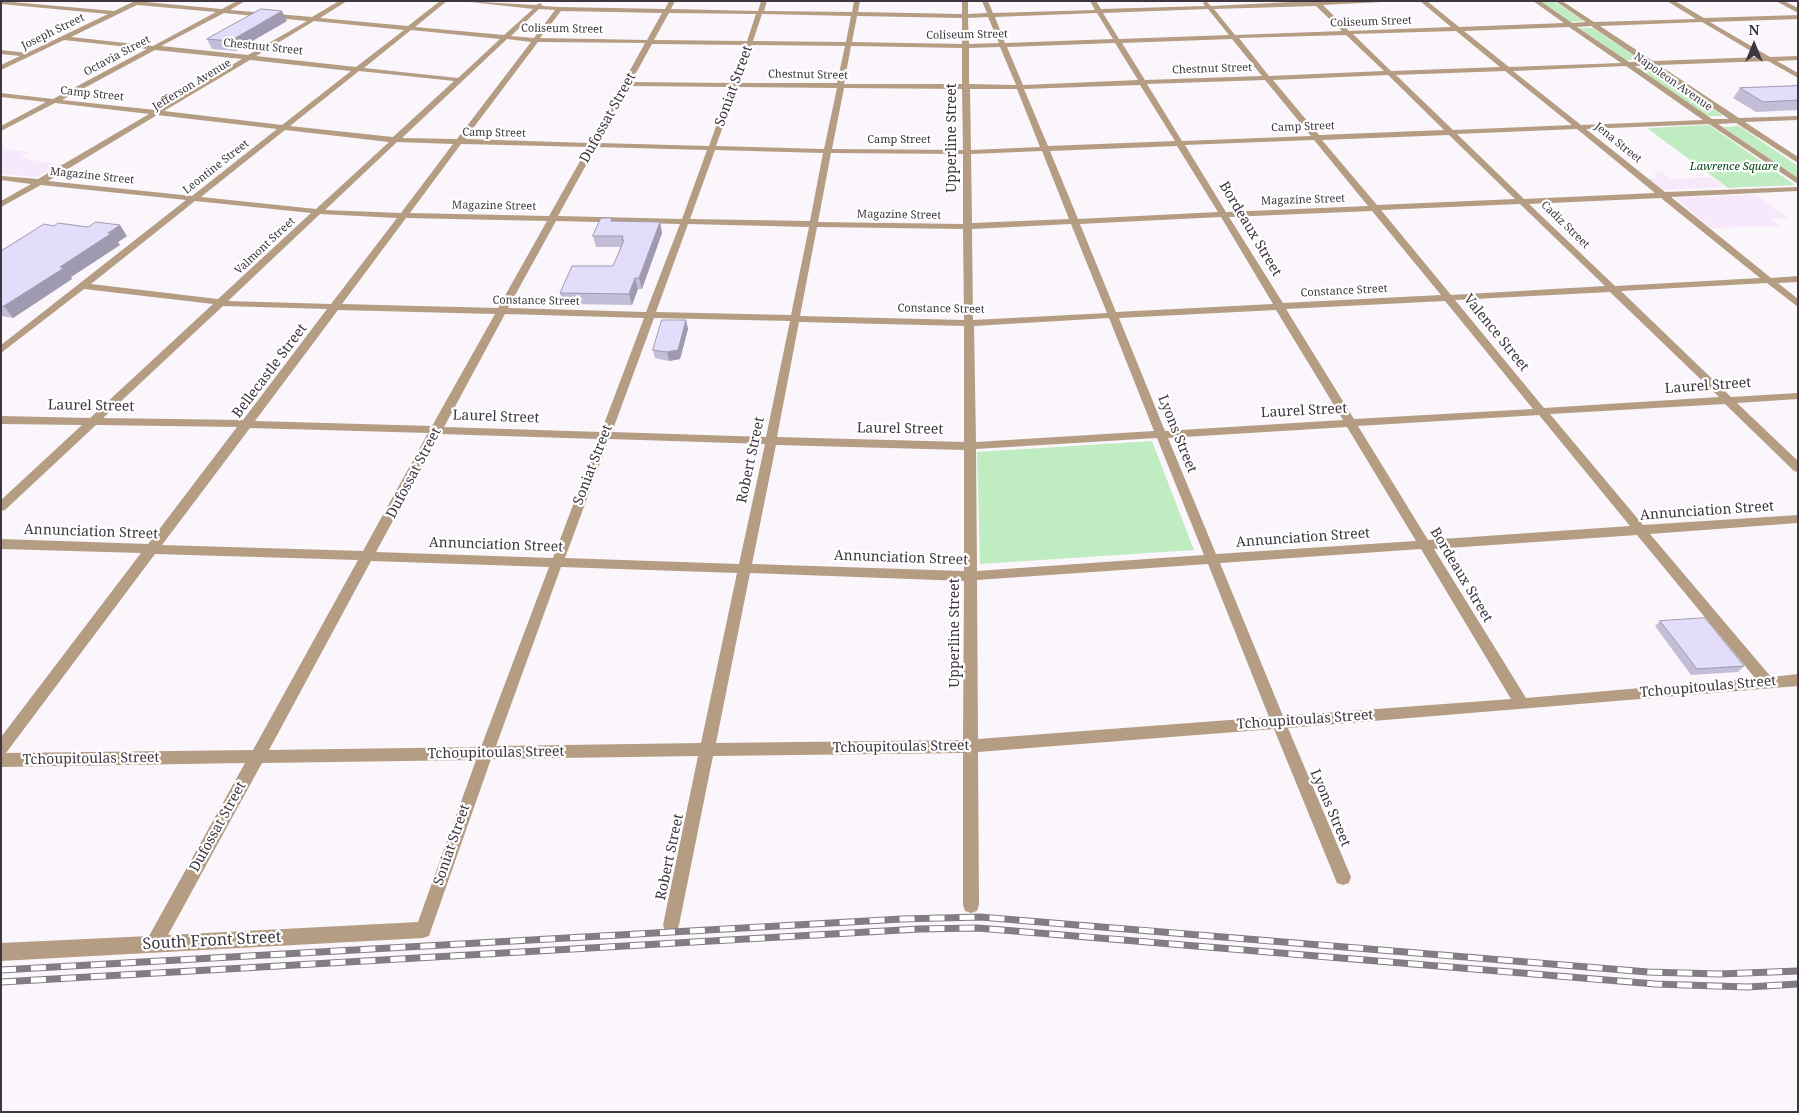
<!DOCTYPE html>
<style>
body{margin:0}
#map{position:relative;width:1799px;height:1113px;overflow:hidden;background:#fbf6fc;font-family:"Noto Serif",serif}
canvas{display:block}
.frame{position:absolute;inset:0;border:2px solid #3e3640;pointer-events:none}
.north{position:absolute;left:1729px;top:20px;width:50px;height:50px;-webkit-text-stroke:4px #fff;paint-order:stroke;rotate:0deg;font-size:14px;font-weight:700;line-height:20px;text-align:center;color:#3e3640}
.north::after{content:'';display:block;margin:auto;width:18px;height:22px;background:#3e3640;clip-path:polygon(50% 0,100% 100%,50% 72%,0 100%)}
</style>
<div id="map">
<canvas width="1799" height="1113"></canvas>
<div class="frame"></div>
<div class="north">N</div>
</div>
<script>
const c = document.querySelector('canvas').getContext('2d');
c.lineJoin = 'round';
function fillPath(path, color) { c.fillStyle = color; c.fill(path, 'evenodd'); }
function trace(path, color, width, dash) { c.strokeStyle = color; c.lineWidth = width; c.lineCap = dash ? 'butt' : 'round'; c.setLineDash(dash || []); c.stroke(path); }
function write(font, color, halo, rows, align = 'center') {
  c.font = font + ' "Noto Serif",serif'; c.lineWidth = 4.5; c.setLineDash([]); c.textBaseline = 'middle'; c.strokeStyle = halo; c.fillStyle = color; for (const [text, x, y, turn = 0] of rows) {
    c.save(); c.translate(x, y); c.rotate((+turn || 0) * Math.PI / 180); c.textAlign = isNaN(turn) ? turn : align; if (halo) c.strokeText(text, 0, 0); c.fillText(text, 0, 0); c.restore();
  }
}
const built = new Path2D(`
 M1,145L6,146L3,149L29,152L19,158L63,165L37,177L1,174Z
 M1658,171L1662,172L1671,179L1711,177L1725,187L1662,190L1648,179L1659,178L1653,173Z
 M1755,194L1788,218L1772,219L1781,226L1711,228L1675,198Z`);
const green = new Path2D(`
 M1539,1H1553L1584,21L1569,22Z
 M1579,28H1593L1641,60H1626Z
 M1652,67L1723,116H1707L1636,68Z
 M1709,125L1795,185L1728,188L1647,128Z
 M1739,126L1798,166V178L1723,127Z
 M1152,441L1194,550L980,564L977,452Z`);
const minor = new Path2D(`
 M1,1L114,11L135,1L222,9L237,1H245L230,10L312,17L339,1H347L320,18L408,26L440,1H447L415,27L504,35L533,9L462,1L536,5L540,3L543,6L559,7L665,9L669,1H675L671,9L758,11L761,1H767L764,11L852,12L854,1H860L858,12L962,14V1H968V14L987,13L982,1H988L993,13L1095,10L1090,1H1096L1101,9L1205,6L1203,3L1206,1L1211,6L1312,1H1401L1323,5L1349,31L1451,27L1420,1H1427L1459,27L1564,23L1533,1H1540L1572,23L1586,22L1555,1H1562L1594,22L1696,19L1667,1H1675L1704,18L1798,15V19L1710,22L1770,57L1798,56V60L1777,61L1798,73V78L1768,61L1659,65L1739,118L1798,116V120L1745,122L1798,157V163L1736,123L1718,124L1798,178V184L1709,124L1586,129L1665,192L1798,187V191L1671,197L1771,278L1798,276V282L1778,283L1798,299V307L1767,283L1621,291L1731,397L1798,393V399L1737,403L1798,461V472L1794,471L1725,404L1550,414L1643,525L1798,515V523L1650,534L1771,677L1798,674V686L1288,728L1351,877L1349,883L1343,885L1337,883L1274,729L978,752L979,905L977,911L971,913L965,911L963,905V753L713,756L679,925L677,931L671,933L665,931L663,925L698,756L491,759L431,930L429,936L423,938L1,961V943L149,936L245,763L1,767V737L141,553L1,549V539L148,544L237,427L96,425L5,510L1,511V500L82,425L1,424V416L90,418L213,304L84,289L1,353V345L186,200L41,185L1,207V201L31,184L1,180V176L38,179L149,114L55,103L1,131V126L46,102L1,97V93L53,99L147,49L64,40L1,70V65L20,56L1,54V50L27,53L108,14L1,4ZM137,5L216,12L153,46L71,37ZM1316,6L1342,31L1235,35L1214,9ZM539,9L555,10L534,38L511,36ZM1208,9L1229,35L1119,39L1103,13ZM561,11L662,13L647,40L540,38ZM224,13L307,21L248,55L161,46ZM669,13L756,14L747,41L654,40ZM1097,13L1113,39L1005,43L995,17ZM762,14L851,16L846,42L753,41ZM857,16L962,18V44L852,42ZM988,17L999,43L969,44L968,18ZM314,21L404,30L356,67L256,56ZM1702,22L1761,57L1653,61L1600,26ZM1591,26L1644,62H1629L1577,27ZM1569,27L1621,63L1509,67L1464,31ZM411,30L500,39L458,78L364,68ZM1456,31L1500,67L1391,71L1353,34ZM1346,35L1384,71L1269,76L1239,38ZM507,39L531,42L457,139L402,138ZM1232,39L1262,76L1145,80L1122,43ZM538,42L645,43L590,143L465,139ZM1115,43L1138,80L1023,85L1007,47ZM652,44L745,45L732,83L631,82ZM752,45L845,46L837,83H739ZM851,46L962,48V84H844ZM1000,47L1016,85L969,84V48ZM155,50L242,59L155,110L62,100ZM250,60L351,71L282,125L164,111ZM1626,66L1703,120L1581,125L1513,71ZM1635,66H1650L1729,119H1712ZM359,71L454,81L393,137L290,126ZM1505,71L1572,125L1453,130L1396,75ZM1388,75L1444,130L1319,135L1273,80ZM1265,80L1311,136L1182,141L1147,84ZM1140,85L1175,141L1048,146L1024,89ZM629,86L730,87L709,146L598,143ZM737,87L837,88L824,149L716,146ZM844,88L962,89L963,150L832,149ZM970,89H1017L1040,147L971,150ZM157,115L277,129L192,196L48,181ZM1577,129L1655,193L1524,199L1457,134ZM285,130L389,142L316,209L201,197ZM1449,135L1515,199L1377,205L1322,140ZM1314,140L1368,206L1226,212L1185,145ZM397,142L453,144L401,213L325,210ZM461,144L588,147L549,216L410,213ZM1177,146L1218,212L1078,219L1050,151ZM596,147L707,150L682,219L558,216ZM715,150L823,153L810,221L690,219ZM1042,151L1069,219L972,223L971,154ZM831,153L963,154V224L818,222ZM1661,198L1760,278L1615,286L1529,204ZM195,201L311,213L218,299L91,284ZM1520,204L1605,286L1451,295L1381,210ZM1372,211L1441,295L1283,303L1229,217ZM320,214L397,218L331,304L228,301ZM1221,217L1273,304L1116,312L1080,224ZM406,218L547,221L498,308L342,304ZM556,221L680,224L646,312L508,308ZM688,224L809,227L791,315L656,312ZM1071,224L1107,313L973,320L972,229ZM817,227L963,229L964,320L800,316ZM1610,292L1719,397L1544,408L1455,300ZM1445,301L1533,409L1354,419L1286,309ZM223,306L327,309L243,420L103,418ZM338,310L495,314L432,426L255,421ZM1276,310L1343,420L1165,431L1119,318ZM505,314L644,318L601,432L444,427ZM654,318L790,321L766,437L612,432ZM1109,318L1154,431L976,442L974,326ZM799,322L964,326V442L777,437ZM1539,415L1630,526L1428,540L1358,426ZM1347,427L1416,541L1216,554L1168,438ZM250,428L428,433L363,551L162,545ZM440,434L598,439L553,558L376,552ZM1157,438L1204,555L977,571L976,449ZM609,439L765,444L739,564L565,558ZM776,445L964,450V571L752,564ZM1637,535L1755,678L1526,698L1434,549ZM1421,549L1511,699L1283,716L1220,563ZM155,554L358,560L253,750L6,753ZM371,561L549,567L481,747L269,750ZM1208,564L1269,717L978,739L977,580ZM561,567L737,573L701,743L496,746ZM750,573L964,581L963,740L716,743ZM476,760L418,922L168,935L262,763Z
 M1776,1H1784L1798,8V13Z`);
const rail = new Path2D(`
 M1,970L902,919L980,917L1648,972L1719,974L1798,971
 M1,982L919,929L978,928L1655,984L1748,987L1798,984`);
const wall = new Path2D(`
 M287,21L235,51L212,49L207,39Z
 M1798,86V110L1756,112L1733,98L1740,88Z
 M613,221L660,222L662,233L642,289H638L632,305L563,304L560,293L613,266L621,247H596L593,236Z
 M127,236L118,242L120,245L71,277L72,279L13,318L1,316V251Z
 M686,320L688,329L680,359L669,361L655,358L653,350Z
 M1660,621L1744,666L1738,672L1691,675L1655,626Z`);
const shadedWall = new Path2D(`
 M282,11L287,21L235,51L230,41Z
 M660,222L662,233L642,289L639,278Z
 M120,225L127,236L118,242L120,245L71,277L72,279L13,318L4,306Z
 M635,278L638,289L632,305L629,294Z
 M686,320L688,329L680,359L669,361L667,352Z`);
const building = new Path2D(`
 M261,9L282,11L230,41L207,39Z
 M1798,86V100L1763,102L1740,88Z
 M601,218H612L611,221L660,222L639,278H635L629,294L560,293L572,266H613L624,240H622L623,236H593Z
 M96,222L120,225L108,233H112L60,267L64,268L4,306H1V251L44,224L54,226L58,223L88,227Z
 M662,320H686L678,350L667,352L653,350Z
 M1705,618L1744,666L1697,669L1660,621Z`);
const farStreetnames = [
 ["Coliseum Street",1371,22,-2],
 ["Coliseum Street",562,29,1],
 ["Joseph Street",53,32,-26],
 ["Coliseum Street",967,35,-1],
 ["Chestnut Street",263,47,6],
 ["Octavia Street",117,56,-28],
 ["Chestnut Street",1212,69,-2],
 ["Chestnut Street",808,75,1],
 ["Napoleon Avenue",1673,82,35],
 ["Jefferson Avenue",192,85,-31],
 ["Camp Street",92,94,6],
 ["Camp Street",1303,127,-2],
 ["Camp Street",494,133,1],
 ["Camp Street",899,140],
 ["Jena Street",1618,143,39],
 ["Leontine Street",216,167,-38],
 ["Magazine Street",92,176,6],
 ["Magazine Street",1303,200,-2],
 ["Magazine Street",494,206,1],
 ["Magazine Street",899,215,1],
 ["Cadiz Street",1565,225,44],
 ["Valmont Street",265,246,-43],
 ["Constance Street",1344,291,-3],
 ["Constance Street",536,301,1],
 ["Constance Street",941,309,1]
];
const farParknames = [
 ["Lawrence Square",1734,167]
];
const streetNames = [
 ["Soniat Street",734,86,-70],
 ["Dufossat Street",608,118,-61],
 ["Upperline Street",952,138,-90],
 ["Bordeaux Street",1250,229,59],
 ["Valence Street",1496,333,51],
 ["Bellecastle Street",270,371,-53],
 ["Laurel Street",1708,386,-4],
 ["Laurel Street",91,406,1],
 ["Laurel Street",1304,411,-3],
 ["Laurel Street",496,417,2],
 ["Laurel Street",900,429,1],
 ["Lyons Street",1177,434,68],
 ["Robert Street",751,460,-78],
 ["Soniat Street",593,465,-69],
 ["Dufossat Street",414,473,-62],
 ["Annunciation Street",1707,511,-4],
 ["Annunciation Street",91,532,2],
 ["Annunciation Street",1303,538,-4],
 ["Annunciation Street",496,545,2],
 ["Annunciation Street",901,558,2],
 ["Bordeaux Street",1461,575,59],
 ["Upperline Street",955,633,-90],
 ["Tchoupitoulas Street",1708,687,-5],
 ["Tchoupitoulas Street",1305,720,-4],
 ["Tchoupitoulas Street",901,747,-1],
 ["Tchoupitoulas Street",496,753,-1],
 ["Tchoupitoulas Street",91,759,-1],
 ["Lyons Street",1330,808,67],
 ["Dufossat Street",218,827,-61],
 ["Soniat Street",452,845,-71],
 ["Robert Street",670,857,-78]
];
const nearStreetnames = [
 ["South Front Street",212,941,-3]
];
fillPath(built, '#f8e8fb');
fillPath(green, '#c0ecc2');
fillPath(minor, '#b49d83');
trace(rail, '#837c84', 7);
trace(rail, '#fff', 5, [15]);
fillPath(wall, '#c3bdd7');
fillPath(shadedWall, '#9f9aaf');
fillPath(building, '#e3dcfa');
trace(building, '#9f9aaf', 1);
write('11px', '#3e3640', '#fff', farStreetnames);
write('italic 11px', '#014712', '#fff', farParknames);
write('14px', '#3e3640', '#fff', streetNames);
write('16px', '#3e3640', '#fff', nearStreetnames);
</script>
